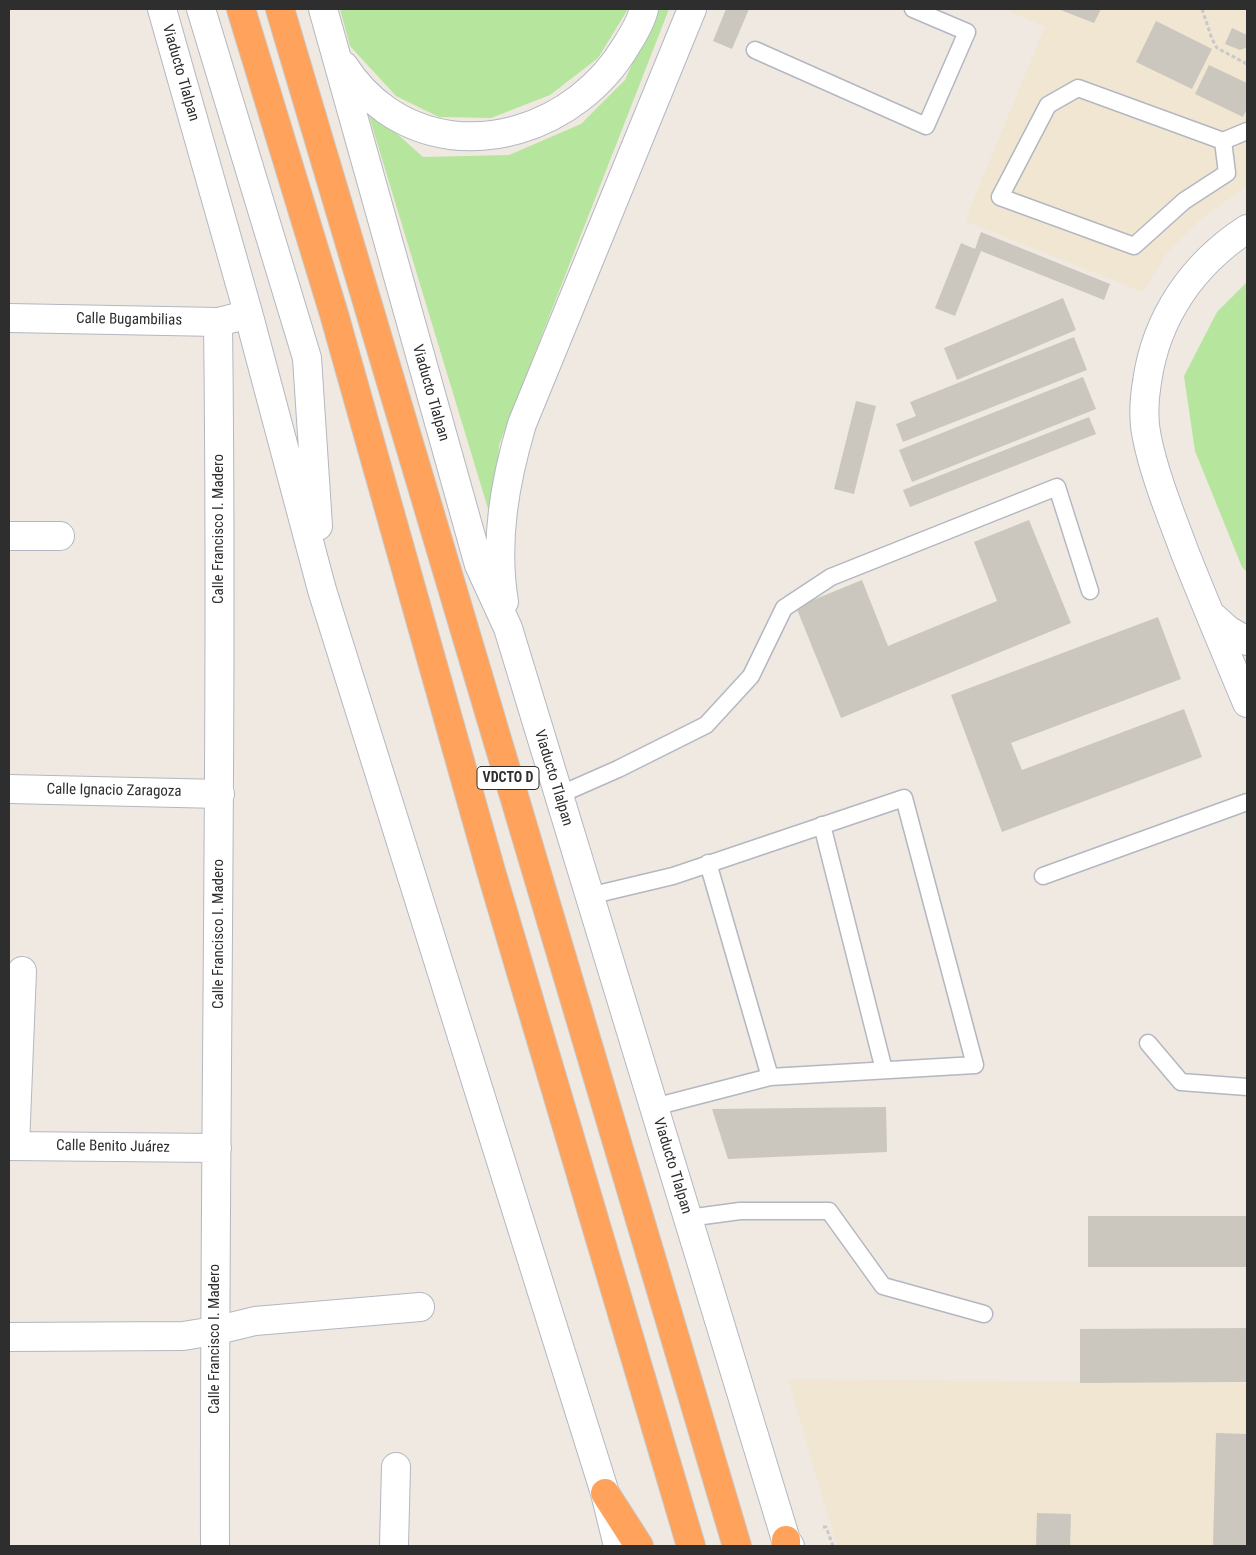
<!DOCTYPE html>
<meta charset="utf-8">
<style>
body{margin:0}
#map{position:relative;width:1256px;height:1555px;overflow:hidden;background:#efe9e1;font-family:"Roboto Condensed",sans-serif}
canvas{display:block}
.frame{position:absolute;inset:0;border:10px solid #2e2e2e;pointer-events:none}
</style>
<div id="map">
<canvas width="1256" height="1555"></canvas>
<div class="frame"></div>
</div>
<script>
const c = document.querySelector('canvas').getContext('2d');
c.lineJoin = 'round';
function fillPath(path, color) { c.fillStyle = color; c.fill(path, 'evenodd'); }
function trace(path, color, width, dash) { c.strokeStyle = color; c.lineWidth = width; c.lineCap = dash ? 'butt' : 'round'; c.setLineDash(dash || []); c.stroke(path); }
function write(font, color, halo, rows, align = 'center') {
  c.font = font + ' "Roboto Condensed",sans-serif'; c.lineWidth = 4; c.setLineDash([]); c.textBaseline = 'middle'; c.strokeStyle = halo; c.fillStyle = color; for (const [text, x, y, turn = 0] of rows) {
    c.save(); c.translate(x, y); c.rotate((+turn || 0) * Math.PI / 180); c.textAlign = isNaN(turn) ? turn : align; if (halo) c.strokeText(text, 0, 0); c.fillText(text, 0, 0); c.restore();
  }
}
const education = new Path2D(`
 M1005,9H1247V187L1204,216L1166,254L1143,292L965,221L1045,27Z
 M788,1379L1247,1383V1546H837Z`);
const green = new Path2D(`
 M340,9H628L598,58L550,95L491,118L439,117L396,96L350,46Z
 M657,9H669L499,445L496,535L366,106L423,157L509,155L581,124L625,80Z
 M1247,282V572L1242,567L1195,451L1184,376L1217,312Z`);
const building = new Path2D(`
 M726,9H749L732,49L713,41Z
 M1058,9H1101L1094,23Z
 M1156,21L1212,49L1192,89L1136,62Z
 M1232,28L1247,35L1246,48L1240,50L1225,44Z
 M1209,65L1247,83V109L1243,117L1195,94Z
 M981,232L1110,284L1104,300L981,251L955,316L935,308L961,243L975,249Z
 M1063,298L1076,330L957,380L944,348Z
 M1074,337L1087,370L903,442L896,424L916,416L910,402Z
 M1083,377L1096,409L912,482L899,450Z
 M856,401L876,406L854,494L834,489Z
 M1089,417L1096,434L910,507L903,490Z
 M1029,520L1071,623L841,718L796,607L862,580L888,646L997,601L974,542Z
 M1158,617L1181,679L1011,743L1022,770L1184,709L1202,757L1002,832L951,695Z
 M886,1107L887,1152L728,1159L712,1109Z
 M1088,1216H1247V1267H1088Z
 M1247,1328V1382L1080,1383V1329Z
 M1216,1433L1247,1434V1546H1213Z
 M1037,1513L1071,1514L1070,1546H1036Z`);
const path = new Path2D(`
 M1202,9L1212,39L1217,48L1247,64
 M823,1527H826L833,1546`);
const service = new Path2D(`
 M755,50L926,126L967,32L913,9
 M1223,141L1227,173L1184,201L1134,246L1000,197L1048,105L1078,88L1223,141L1247,131
 M559,795L618,769L706,725L751,676L784,608L831,577L1057,487L1090,591
 M822,825L884,1070
 M1043,876L1247,802
 M589,896L673,876L904,798L975,1065L770,1077L708,863
 M1148,1043L1181,1082L1247,1087
 M654,1107L770,1077
 M688,1218L740,1211H829L883,1286L984,1314`);
const minor = new Path2D(`
 M9,318L218,322L234,318
 M9,536H60
 M9,789L220,794
 M9,1146L217,1148
 M15,1146L22,971
 M9,1337L183,1336L214,1331L255,1321L420,1307
 M215,1546C214,1138 223,730 218,322
 M394,1546L396,1467`);
const secondary = new Path2D(`
 M162,9L249,316L322,590L605,1493L618,1546
 M201,9L307,358L318,526
 M323,9L479,565L508,628L786,1540L790,1546
 M344,66C355,83 369,98 386,110C467,166 578,127 626,46C633,35 641,22 644,9
 M1247,229C1193,264 1156,317 1147,382C1144,400 1143,420 1147,438C1155,477 1171,515 1185,553C1205,603 1226,653 1247,703
 M504,602C494,541 505,481 522,424L692,9
 M1210,614L1228,630L1247,641`);
const motorway = new Path2D(`
 M241,9L334,314L491,871L691,1546
 M280,9L737,1546
 M605,1493L639,1546
 M786,1540V1546`);
const shields = [
 [508,778,62]
];
const shieldNames = [
 ["VDCTO D",508,778]
];
const streetNames = [
 ["Viaducto Tlalpan",180,73,74],
 ["Calle Bugambilias",129,320,1],
 ["Viaducto Tlalpan",430,393,74],
 ["Calle Francisco I. Madero",219,529,-90],
 ["Viaducto Tlalpan",553,778,73],
 ["Calle Ignacio Zaragoza",114,791,1],
 ["Calle Francisco I. Madero",219,934,-90],
 ["Calle Benito Juárez",113,1147,1],
 ["Viaducto Tlalpan",672,1166,73],
 ["Calle Francisco I. Madero",215,1339,-90]
];
fillPath(education, '#f0e6d1');
fillPath(green, '#b6e59e');
fillPath(building, '#cbc7bf');
trace(service, '#b4b7c1', 19);
trace(minor, '#b4b7c1', 30);
trace(secondary, '#b4b7c1', 30);
trace(motorway, '#c9c9c9', 30);
trace(path, '#c9c9c9', 3, [4, 2.5]);
trace(service, '#fff', 16);
trace(minor, '#fff', 28);
trace(secondary, '#fff', 28);
trace(motorway, '#ffa35c', 28);
for (const [x, y, w] of shields) { const box = new Path2D(); box.roundRect(x - w / 2, y - 11.5, w, 23, 4); c.fillStyle = '#fff'; c.fill(box); trace(box, '#2e2e2e', 1); }
write('bold 14px', '#2e2e2e', null, shieldNames);
write('15px', '#2e2e2e', '#fff', streetNames);
</script>
